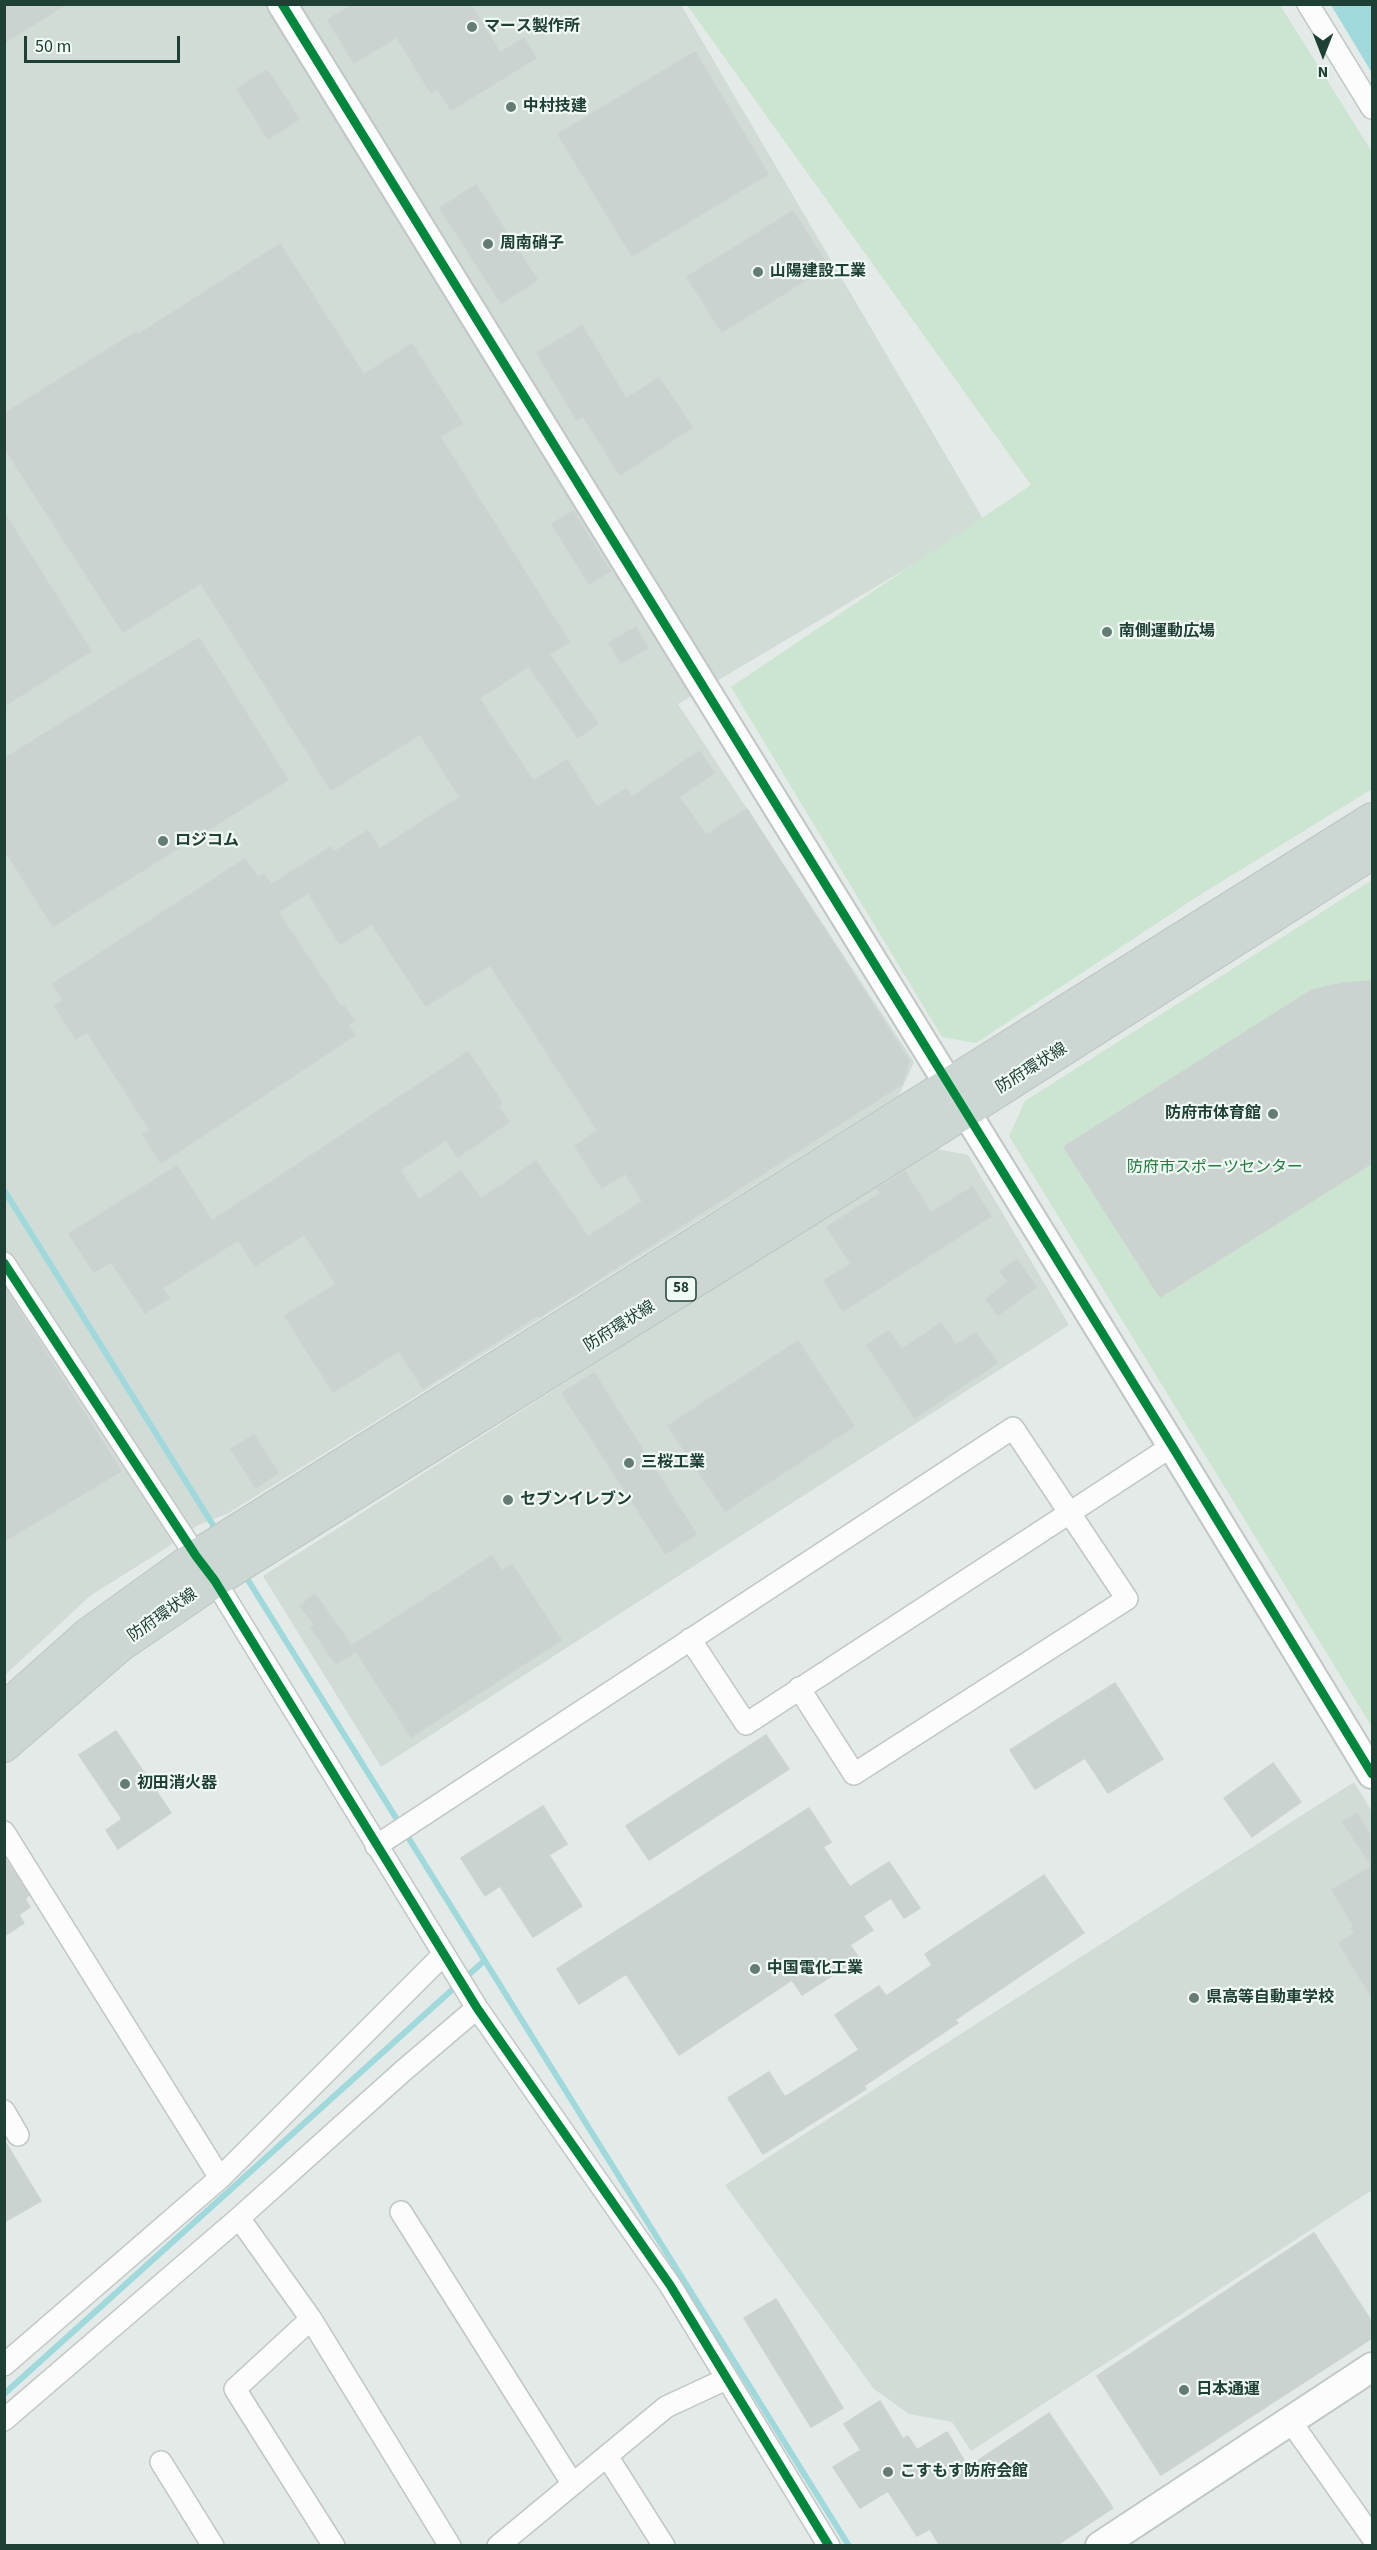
<!DOCTYPE html>
<meta charset="utf-8">
<style>
body{margin:0}
#map{position:relative;width:1377px;height:2550px;overflow:hidden;background:#e4eae7;font-family:"Source Sans 3",sans-serif}
canvas{display:block}
.frame{position:absolute;inset:0;border:6px solid #1f4034;pointer-events:none}
.north{position:absolute;left:1293px;top:24px;width:60px;height:60px;-webkit-text-stroke:4px #f1f9f5;paint-order:stroke;rotate:180deg;font-size:16px;font-weight:700;line-height:24px;text-align:center;color:#1f4034}
.north::after{content:'';display:block;margin:auto;width:21px;height:27px;background:#1f4034;clip-path:polygon(50% 0,100% 100%,50% 72%,0 100%)}
.scale{position:absolute;left:24px;top:36px;width:156px;height:27px;box-sizing:border-box;border:3px solid #1f4034;border-top:0;padding-left:8px;font-size:18px;line-height:21px;white-space:nowrap;color:#1f4034;-webkit-text-stroke:4px #f1f9f5;paint-order:stroke}
</style>
<div id="map">
<canvas width="1377" height="2550"></canvas>
<div class="frame"></div>
<div class="north">N</div>
<div class="scale">50 m</div>
</div>
<script>
const c = document.querySelector('canvas').getContext('2d');
c.lineJoin = 'round';
function fillPath(path, color) { c.fillStyle = color; c.fill(path, 'evenodd'); }
function trace(path, color, width, dash) { c.strokeStyle = color; c.lineWidth = width; c.lineCap = dash ? 'butt' : 'round'; c.setLineDash(dash || []); c.stroke(path); }
function write(font, color, halo, rows, align = 'center') {
  c.font = font + ' "Source Sans 3","Noto Sans JP",sans-serif'; c.lineWidth = 4.5; c.setLineDash([]); c.textBaseline = 'middle'; c.strokeStyle = halo; c.fillStyle = color; for (const [text, x, y, turn = 0] of rows) {
    c.save(); c.translate(x, y); c.rotate((+turn || 0) * Math.PI / 180); c.textAlign = isNaN(turn) ? turn : align; if (halo) c.strokeText(text, 0, 0); c.fillText(text, 0, 0); c.restore();
  }
}
const built = new Path2D(`
 M5,5H681L985,522L678,704L914,1062L899,1095L227,1514L198,1525L166,1548L90,1596L5,1675Z
 M932,1148L968,1155L1069,1325L381,1767L263,1576Z
 M1354,1782L1372,1812V2190L971,2451L952,2422L909,2414L874,2389L725,2185Z`);
const green = new Path2D(`
 M687,5H1280L1372,152V789L1195,898L976,1043L942,1037L731,687L1031,485Z
 M1372,880V1727L1009,1136L1025,1101Z`);
const water = new Path2D(`
 M1331,5H1372V73Z`);
const stream = new Path2D(`
 M4,1190L218,1533
 M243,1572L849,2546
 M4,2394L484,1961`);
const building = new Path2D(`
 M4,4H66L4,43Z
 M353,4H470L500,53L524,38L536,58L451,110L438,89L431,93L397,37L354,63L328,20Z
 M695,52L768,174L632,256L558,134Z
 M267,70L299,119L268,139L237,89Z
 M476,185L537,280L501,303L440,208Z
 M793,211L828,266L722,332L687,277Z
 M280,244L364,375L412,344L462,423L440,437L569,642L549,654L598,724L578,738L529,666L479,698L533,781L567,760L597,807L626,789L632,797L699,751L714,773L679,797L706,835L747,809L909,1061L902,1084L539,1317L538,1315L423,1388L399,1351L333,1392L285,1316L336,1284L304,1234L255,1266L238,1240L162,1288L169,1298L145,1313L111,1262L94,1272L69,1234L177,1166L212,1221L468,1052L502,1103L498,1106L509,1122L458,1157L446,1140L400,1170L419,1200L461,1171L481,1199L536,1161L588,1237L643,1201L625,1173L602,1188L575,1146L598,1131L490,965L426,1006L372,924L340,944L308,893L278,912L341,1007L344,1006L354,1021L348,1025L355,1035L161,1163L143,1134L150,1130L87,1032L76,1039L55,1006L63,1000L53,984L245,859L258,878L264,874L271,885L331,847L334,852L368,831L380,849L460,797L420,734L331,790L201,583L123,632L4,447V414L136,332L138,335Z
 M582,326L626,399L659,378L692,427L620,475L583,416L577,420L537,353Z
 M573,511L610,571L589,584L552,524Z
 M4,513L91,651L4,706Z
 M636,627L648,648L621,663L609,643Z
 M199,638L288,780L53,926L4,849V759Z
 M1372,981V1163L1160,1297L1064,1147L1312,990L1343,983Z
 M905,1172L931,1213L972,1187L991,1216L843,1311L824,1281L851,1264L827,1227L881,1193L878,1189Z
 M1017,1260L1036,1287L998,1315L986,1299L1008,1282L1000,1271Z
 M4,1287L121,1471L4,1541Z
 M941,1323L956,1345L976,1333L997,1363L915,1418L867,1345L889,1331L902,1349Z
 M798,1341L854,1426L725,1511L668,1426Z
 M594,1373L696,1534L666,1554L562,1393Z
 M254,1435L278,1473L256,1488L231,1449Z
 M492,1556L502,1571L512,1565L561,1640L411,1737L356,1651L336,1664L311,1628L315,1625L300,1606L315,1594L353,1648L352,1646Z
 M1115,1683L1163,1759L1108,1793L1085,1758L1035,1789L1010,1750Z
 M116,1731L171,1813L118,1849L106,1830L122,1819L79,1755Z
 M766,1735L789,1769L649,1860L626,1826Z
 M1273,1763L1301,1802L1252,1837L1224,1798Z
 M543,1806L567,1844L549,1855L582,1906L533,1937L500,1886L485,1896L461,1858Z
 M809,1808L831,1842L823,1847L850,1887L889,1862L920,1908L904,1918L891,1898L863,1916L873,1930L850,1945L859,1958L802,1995L792,1980L679,2055L626,1974L579,2004L557,1969Z
 M1357,1814L1372,1838V1997L1339,1943L1355,1933L1351,1928L1354,1926L1332,1890L1372,1866L1343,1822Z
 M4,1857L29,1895L25,1899L30,1907L19,1915L24,1923L4,1936Z
 M1044,1875L1084,1933L955,2020L958,2023L864,2086L866,2089L763,2154L728,2098L769,2072L785,2097L859,2050L835,2015L879,1986L886,1996L932,1965L925,1954Z
 M4,2140L41,2201L4,2222Z
 M1314,2233L1372,2322V2338L1161,2475L1097,2376Z
 M776,2299L843,2408L811,2427L744,2318Z
 M880,2401L903,2439L908,2436L917,2450L947,2432L968,2467L1049,2413L1113,2508L1056,2546H940L930,2529L917,2536L888,2491L860,2508L833,2467L861,2450L844,2424Z`);
const street = new Path2D(`
 M1308,4L1372,108
 M4,1263L196,1556L215,1581L477,2008L670,2285L829,2546
 M690,1639L746,1724L1172,1446
 M4,1832L220,2178
 M376,1846L1013,1428L1127,1599L854,1774L799,1688
 M4,2111L18,2135
 M401,2212L572,2483
 M239,2218L311,2319L450,2546
 M311,2319L235,2389L334,2546
 M4,2365L220,2178L444,1954
 M4,2420L239,2218L403,2071L477,2008
 M1291,2422L1372,2537
 M607,2456L664,2546
 M161,2462L213,2546
 M498,2546L666,2407L726,2379`);
const secondary = new Path2D(`
 M282,4L1172,1446L1372,1774
 M1100,2546L1372,2367`);
const primary = new Path2D(`
 M4,1709L88,1634L196,1556L1372,819
 M4,1746L121,1645L215,1581L965,1112L1372,853`);
const cycleway = new Path2D(`
 M282,4L1172,1446L1372,1774
 M4,1263L196,1556L215,1581L477,2008L670,2285L829,2546`);
const markers = [
 [472,27,6,"#647c73"],
 [511,107,6,"#647c73"],
 [488,244,6,"#647c73"],
 [758,272,6,"#647c73"],
 [1107,632,6,"#647c73"],
 [163,841,6,"#647c73"],
 [1273,1114,6,"#647c73"],
 [629,1463,6,"#647c73"],
 [508,1500,6,"#647c73"],
 [125,1784,6,"#647c73"],
 [755,1969,6,"#647c73"],
 [1194,1998,6,"#647c73"],
 [1184,2390,6,"#647c73"],
 [888,2472,6,"#647c73"]
];
const shields = [
 [681,1289,30]
];
const shieldNames = [
 ["58",681,1289]
];
const poiNames = [
 ["マース製作所",484,27],
 ["中村技建",523,107],
 ["周南硝子",500,244],
 ["山陽建設工業",770,272],
 ["南側運動広場",1119,632],
 ["ロジコム",175,841],
 ["防府市体育館",1261,1114,"right"],
 ["三桜工業",641,1463],
 ["セブンイレブン",520,1500],
 ["初田消火器",137,1784],
 ["中国電化工業",767,1969],
 ["県高等自動車学校",1206,1998],
 ["日本通運",1196,2390],
 ["こすもす防府会館",900,2472]
];
const streetNames = [
 ["防府環状線",1032,1069,-32],
 ["防府環状線",620,1327,-32],
 ["防府環状線",163,1616,-35]
];
const parkNames = [
 ["防府市スポーツセンター",1215,1168]
];
fillPath(built, '#d1dcd6');
fillPath(green, '#cbe5d1');
fillPath(water, '#9fd9dc');
trace(stream, '#9fd9dc', 6);
fillPath(building, '#cbd3d0');
trace(building, '#ccd3d0', 1.5);
trace(street, '#c1c7c4', 24);
trace(secondary, '#bfc8c4', 32);
trace(primary, '#bcc7c2', 34);
trace(street, '#fbfcfb', 21);
trace(secondary, '#fbfcfb', 28);
trace(primary, '#ccd6d3', 32);
trace(cycleway, '#00873e', 9);
for (const [x, y, r, color] of markers) { const dot = new Path2D(); dot.arc(x, y, r, 0, 2 * Math.PI); c.fillStyle = color; c.fill(dot); trace(dot, '#f1f9f5', 2); }
for (const [x, y, w] of shields) { const box = new Path2D(); box.roundRect(x - w / 2, y - 12, w, 24, 4.5); c.fillStyle = '#f1f9f5'; c.fill(box); trace(box, '#1f4034', 1.5); }
write('bold 15px', '#1f4034', null, shieldNames);
write('bold 16px', '#1f4034', '#f1f9f5', poiNames, 'left');
write('16px', '#1f4034', '#f1f9f5', streetNames);
write('16px', '#257b3f', '#f1f9f5', parkNames);
</script>
